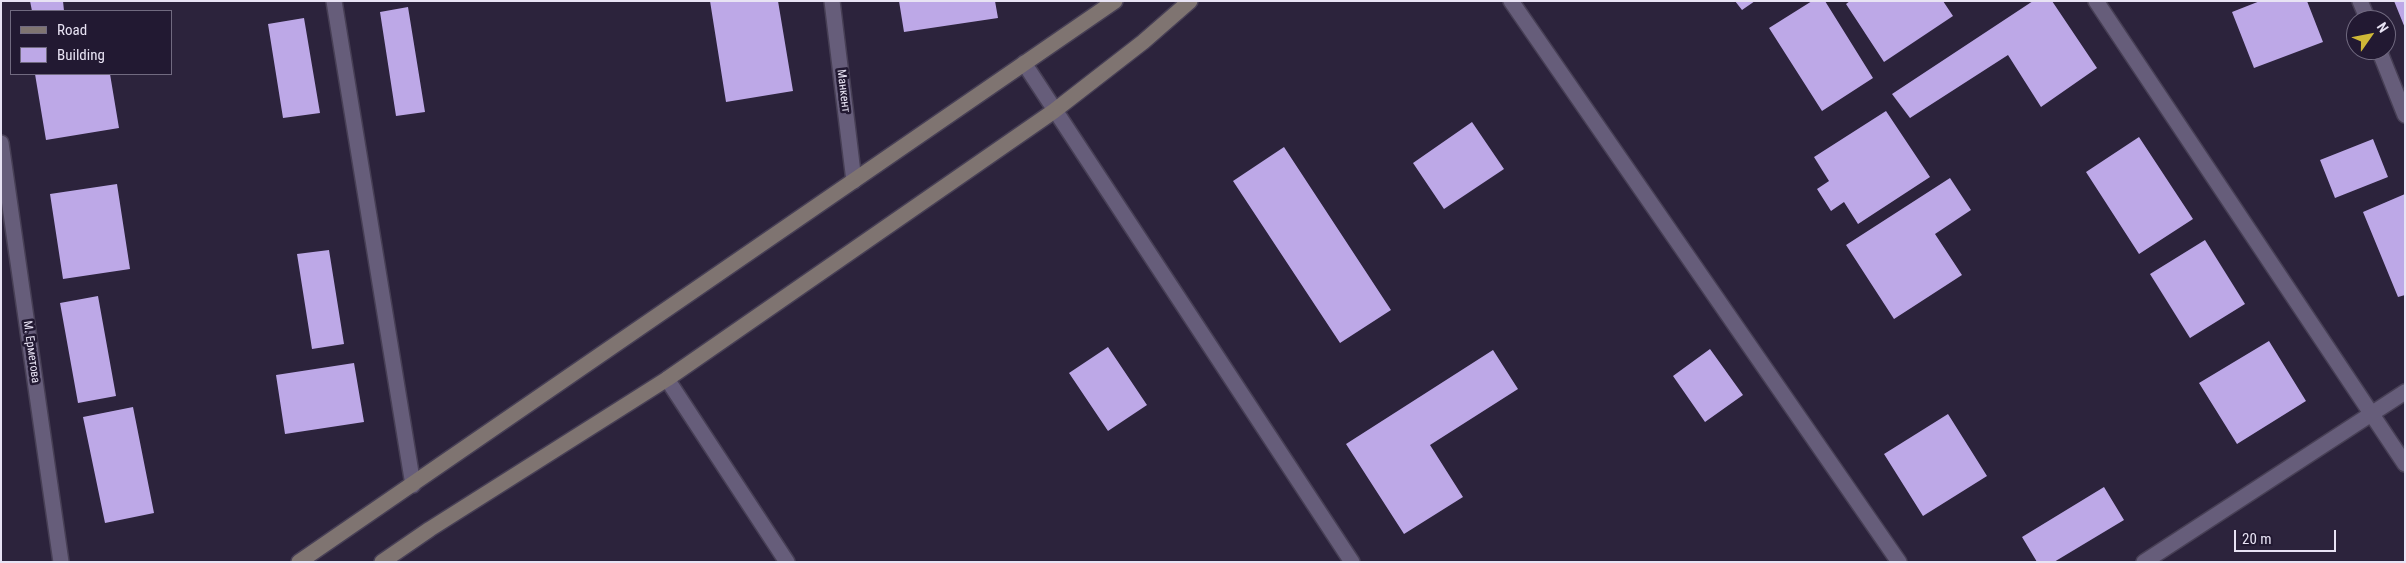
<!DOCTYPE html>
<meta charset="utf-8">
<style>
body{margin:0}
#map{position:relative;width:2406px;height:563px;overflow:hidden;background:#2c233c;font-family:"Roboto Condensed",sans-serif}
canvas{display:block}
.frame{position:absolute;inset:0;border:2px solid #e8e3f4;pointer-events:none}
.legend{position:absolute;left:10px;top:10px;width:162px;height:65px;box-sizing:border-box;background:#221932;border:1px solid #716a80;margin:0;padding:6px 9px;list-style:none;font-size:15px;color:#e8e3f4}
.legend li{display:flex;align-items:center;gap:10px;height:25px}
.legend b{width:25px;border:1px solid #716a80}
.north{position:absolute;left:2346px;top:10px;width:50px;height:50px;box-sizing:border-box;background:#221932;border:1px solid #716a80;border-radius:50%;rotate:57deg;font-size:14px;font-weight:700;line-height:20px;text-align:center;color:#e8e3f4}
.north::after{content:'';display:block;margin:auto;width:18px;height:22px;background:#cfb837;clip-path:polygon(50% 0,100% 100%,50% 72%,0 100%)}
.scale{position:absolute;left:2234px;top:530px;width:102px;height:22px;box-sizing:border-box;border:2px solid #e8e3f4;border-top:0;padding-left:6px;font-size:15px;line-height:18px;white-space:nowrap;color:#e8e3f4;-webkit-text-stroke:4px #221932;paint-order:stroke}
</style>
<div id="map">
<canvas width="2406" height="563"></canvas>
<div class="frame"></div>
<ul class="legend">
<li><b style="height:6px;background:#7f7471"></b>Road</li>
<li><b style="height:14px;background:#bda8e7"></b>Building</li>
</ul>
<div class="north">N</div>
<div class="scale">20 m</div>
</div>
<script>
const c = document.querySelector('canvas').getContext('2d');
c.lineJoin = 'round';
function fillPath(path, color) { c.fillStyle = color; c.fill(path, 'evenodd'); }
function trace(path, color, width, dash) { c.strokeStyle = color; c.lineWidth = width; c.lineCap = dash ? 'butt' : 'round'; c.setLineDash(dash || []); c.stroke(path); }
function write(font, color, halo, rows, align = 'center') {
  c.font = font + ' "Roboto Condensed",sans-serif'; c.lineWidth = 5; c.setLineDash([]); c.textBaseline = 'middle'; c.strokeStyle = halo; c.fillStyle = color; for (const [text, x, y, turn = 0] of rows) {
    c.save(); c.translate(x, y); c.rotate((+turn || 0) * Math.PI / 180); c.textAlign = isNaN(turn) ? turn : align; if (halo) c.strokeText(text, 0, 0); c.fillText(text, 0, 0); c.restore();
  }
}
const building = new Path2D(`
 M30,1H63L64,11H32Z
 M710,1H778L793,91L726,102Z
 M899,1H995L998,18L904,32Z
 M1735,1H1755L1742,10Z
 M1812,1H1825L1873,78L1822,111L1769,28Z
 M1850,1H1943L1953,16L1884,62L1846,4Z
 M2033,1H2052L2097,68L2041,107L2008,55L1910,118L1892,94Z
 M2260,1H2307L2323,42L2254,68L2232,12Z
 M2394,1H2405V28Z
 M408,7L425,112L396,116L380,12Z
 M304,18L320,113L283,118L268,24Z
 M35,74H110L119,128L46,140Z
 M1886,111L1930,177L1858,224L1844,202L1831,211L1817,189L1829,181L1814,157Z
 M1472,122L1504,169L1444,209L1413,163Z
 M2139,137L2193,219L2139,254L2086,172Z
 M2373,139L2388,177L2335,198L2320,160Z
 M1284,147L1391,310L1340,343L1233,181Z
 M1950,178L1971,210L1935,234L1962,275L1894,319L1846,245Z
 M117,184L130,269L63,279L50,194Z
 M2405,194V295L2398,297L2363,212Z
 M2205,240L2245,304L2190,338L2150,274Z
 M329,250L344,344L312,349L297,254Z
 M98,296L116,396L78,403L60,303Z
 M2269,341L2306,401L2237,444L2199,383Z
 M1108,347L1147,405L1108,431L1069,373Z
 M1710,349L1743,395L1705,422L1673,376Z
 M1493,350L1518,389L1430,445L1463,497L1404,534L1346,444Z
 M354,363L364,422L285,434L276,375Z
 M133,407L154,513L105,523L83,417Z
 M1948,414L1987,476L1923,516L1884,454Z
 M2104,487L2124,520L2054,562H2037L2022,537Z`);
const street = new Path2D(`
 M334,1L413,485
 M832,1L854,181
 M1511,1L1899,562
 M2096,1L2405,464
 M2360,1L2368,20
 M2379,50L2405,115
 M1024,63L1352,562
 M1,143L61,562
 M667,379L787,562
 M2144,562L2405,392`);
const secondary = new Path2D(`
 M299,562L1115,1
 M382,562L430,529L667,379L1054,111L1143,42L1190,1`);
const streetNames = [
 ["Манкент",843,91,83],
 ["М. Ерметова",31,352,82]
];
fillPath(building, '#bda8e7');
trace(street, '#473f55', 18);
trace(secondary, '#473f55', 18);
trace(street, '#665d7a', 15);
trace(secondary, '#7f7471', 15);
write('12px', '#e8e3f4', '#221932', streetNames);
</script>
